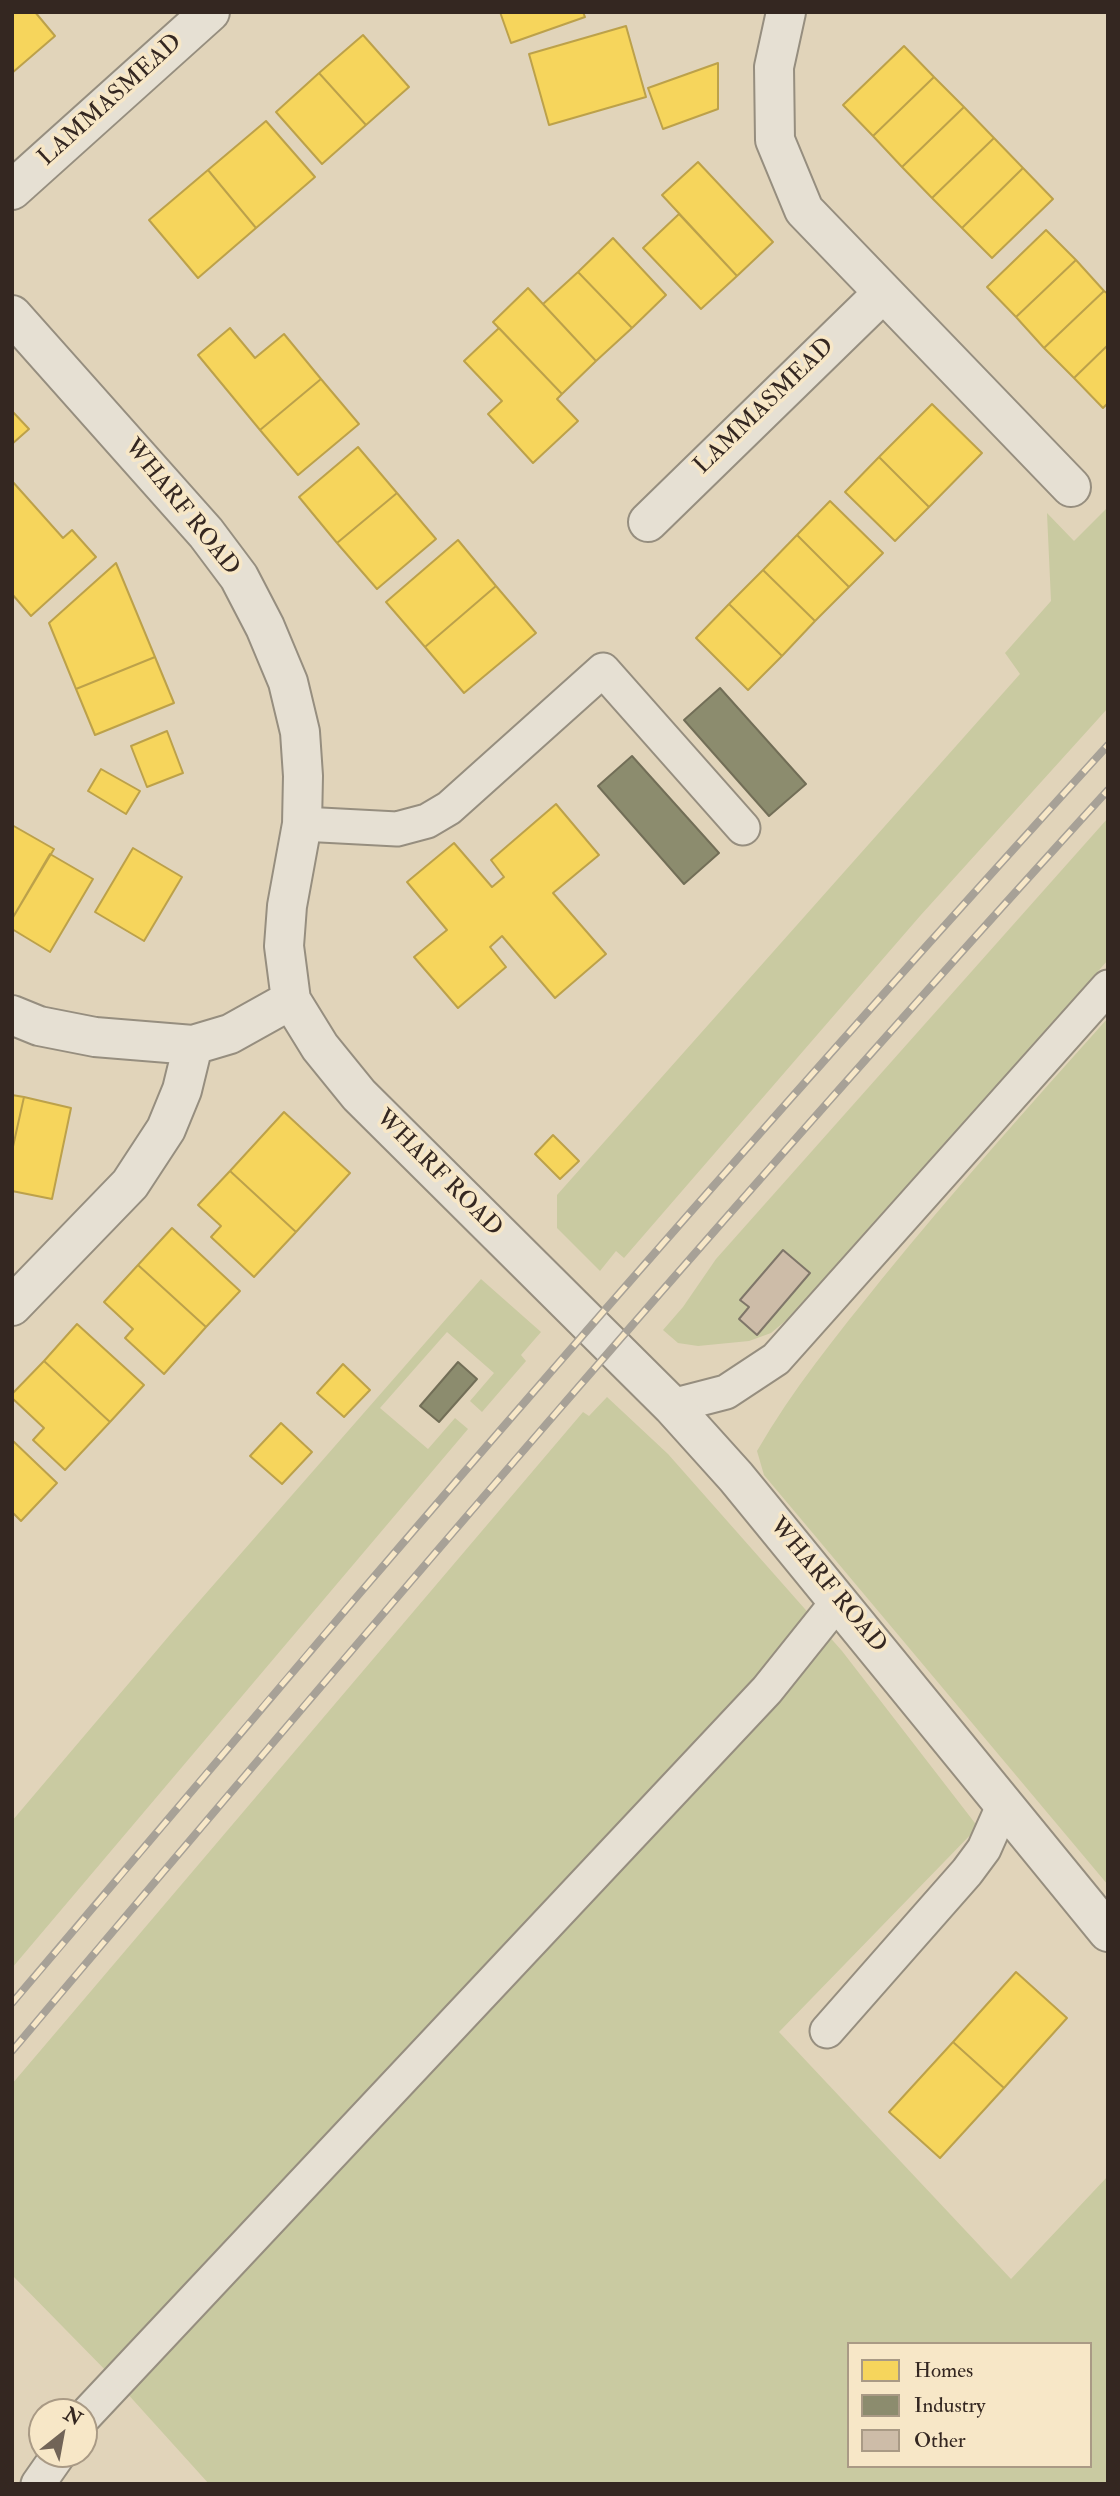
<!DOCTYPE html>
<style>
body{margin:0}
#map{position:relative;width:1120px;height:2496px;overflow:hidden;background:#e1d4ba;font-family:"IM FELL Double Pica",serif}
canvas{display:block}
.frame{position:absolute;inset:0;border:14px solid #342721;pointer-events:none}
.legend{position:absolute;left:847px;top:2342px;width:245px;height:126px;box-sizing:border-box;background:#f7e7c7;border:2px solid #a99a85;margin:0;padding:9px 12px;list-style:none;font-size:21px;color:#342721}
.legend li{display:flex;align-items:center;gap:14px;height:35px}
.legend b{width:35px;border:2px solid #a99a85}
.north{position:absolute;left:28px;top:2398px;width:70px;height:70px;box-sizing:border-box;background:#f7e7c7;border:2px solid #a99a85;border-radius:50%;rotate:31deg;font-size:19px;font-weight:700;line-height:28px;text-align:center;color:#342721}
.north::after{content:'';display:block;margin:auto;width:24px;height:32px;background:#716457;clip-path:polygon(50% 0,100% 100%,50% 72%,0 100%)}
</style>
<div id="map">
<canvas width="1120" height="2496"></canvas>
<div class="frame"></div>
<ul class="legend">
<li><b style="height:19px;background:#f6d55c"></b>Homes</li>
<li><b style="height:19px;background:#8c8c6e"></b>Industry</li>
<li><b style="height:19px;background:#cdbca8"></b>Other</li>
</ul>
<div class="north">N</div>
</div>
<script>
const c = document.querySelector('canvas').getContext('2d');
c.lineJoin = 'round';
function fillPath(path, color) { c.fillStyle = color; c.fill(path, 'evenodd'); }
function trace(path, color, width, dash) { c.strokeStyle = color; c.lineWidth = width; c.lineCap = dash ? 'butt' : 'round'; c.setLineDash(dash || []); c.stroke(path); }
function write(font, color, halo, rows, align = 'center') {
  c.font = font + ' "IM FELL Double Pica",serif'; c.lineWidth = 7; c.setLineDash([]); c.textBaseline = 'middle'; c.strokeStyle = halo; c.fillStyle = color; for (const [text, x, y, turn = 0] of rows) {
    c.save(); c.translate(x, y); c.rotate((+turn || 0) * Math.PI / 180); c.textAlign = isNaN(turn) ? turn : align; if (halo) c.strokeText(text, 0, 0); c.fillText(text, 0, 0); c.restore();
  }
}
const green = new Path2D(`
 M1108,507V708L920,916L624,1258L616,1251L600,1271L557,1228V1195L1020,674L1005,653L1051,601L1047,513L1074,541Z
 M1108,818V960L802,1307L771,1333L749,1341L698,1346L678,1343L663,1330L683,1307L716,1259Z
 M1108,1018V1885L764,1475L757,1451C792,1390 837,1335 881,1280C954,1190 1031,1104 1108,1018Z
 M481,1279L541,1332L521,1355L526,1361L482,1412L470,1401L494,1373L447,1332L380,1408L428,1449L455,1418L468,1429L12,1968V1821L174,1630Z
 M607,1397L668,1454L842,1651L978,1827L779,2032L1011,2279L1108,2176V2484H209L116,2381L12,2275V2084L583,1412L589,1416ZM849,2344H1090V2466H849Z`);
const homes = new Path2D(`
 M12,12H35L55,36L12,73Z
 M500,12H583L585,17L511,43Z
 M626,26L646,97L549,125L529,54Z
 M363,35L409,87L366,125L319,73Z
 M904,46L934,77L873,136L843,105Z
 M718,63V109L663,129L648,88Z
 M319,73L366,125L322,164L276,112Z
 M934,77L964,107L902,167L873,136Z
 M964,107L994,138L932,198L902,167Z
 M266,121L315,177L256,228L208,170Z
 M994,138L1023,168L962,228L932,198Z
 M698,162L773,242L737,276L662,195Z
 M1023,168L1053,199L992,258L962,228Z
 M208,170L256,228L198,278L149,220Z
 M679,214L737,276L701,309L643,248Z
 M1046,230L1076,260L1016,317L987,287Z
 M613,238L666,295L632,328L578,272Z
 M1076,260L1104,291L1044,348L1016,317Z
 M578,272L632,328L596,361L543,304Z
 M528,288L596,361L562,394L493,322Z
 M1104,291L1108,294V345L1074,378L1044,348Z
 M230,328L255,358L284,334L321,379L260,430L198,355Z
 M499,328L562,394L557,399L578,421L533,463L488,414L502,401L464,361Z
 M1108,345V403L1103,408L1074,378Z
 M321,379L359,424L298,475L260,430Z
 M932,404L982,453L929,507L879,457Z
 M12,411L29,429L12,444Z
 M358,447L397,493L337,543L299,497Z
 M879,457L929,507L895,541L845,492Z
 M12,481L63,538L72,530L96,557L31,616L12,594Z
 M397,493L436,539L377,589L337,543Z
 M830,501L883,553L849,587L797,535Z
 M797,535L849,587L815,621L763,570Z
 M458,540L496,586L425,647L386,602Z
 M116,563L155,657L76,689L49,623Z
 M763,570L815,621L782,656L729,604Z
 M496,586L536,633L464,693L425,647Z
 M729,604L782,656L748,690L696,638Z
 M155,657L174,703L95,735L76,689Z
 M167,731L183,773L147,787L131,746Z
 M101,769L140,791L126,814L88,791Z
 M556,804L599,855L553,893L606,954L555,998L502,936L490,947L506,967L458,1008L414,957L447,930L407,882L454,843L492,887L504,877L491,860Z
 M12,825L54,849L12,919Z
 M133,848L182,877L144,941L95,912Z
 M50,854L93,879L50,952L12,929V919Z
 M12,1095L24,1097L12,1151Z
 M24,1097L71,1108L52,1199L12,1191V1151Z
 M284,1112L350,1173L296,1232L230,1171Z
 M553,1135L579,1161L560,1179L535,1154Z
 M230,1171L296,1232L254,1277L211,1237L221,1226L198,1205Z
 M172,1228L240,1291L206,1327L138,1265Z
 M138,1265L206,1327L164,1374L125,1338L133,1329L104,1302Z
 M77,1324L144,1385L110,1422L44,1361Z
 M44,1361L110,1422L65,1470L33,1440L44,1428L12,1398V1394Z
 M343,1364L370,1390L344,1417L317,1393Z
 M281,1423L312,1452L282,1484L250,1456Z
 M12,1440L57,1483L21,1521L12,1512Z
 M1016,1972L1067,2018L1004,2088L953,2042Z
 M953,2042L1004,2088L940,2158L889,2112Z`);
const industry = new Path2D(`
 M720,688L806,784L769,816L684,720Z
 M632,756L719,853L684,884L598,786Z
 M458,1362L477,1379L439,1422L420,1406Z`);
const building = new Path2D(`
 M783,1250L810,1273L757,1335L739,1319L749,1307L740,1300Z`);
const service = new Path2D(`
 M302,824L397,829L427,821L449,808L603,670L743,828
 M672,1406L726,1392L776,1359L1108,987
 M827,2031L967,1872L984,1849L1004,1804
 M84,2417L767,1690L839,1600
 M38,2484L59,2454`);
const minor = new Path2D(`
 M786,12L774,67L775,140L804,210L1071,487
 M12,190L210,12
 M12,315L206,533L239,577L265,627L288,682L300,732L303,776L302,824L287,906L284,946L291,1000L320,1047L359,1095L672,1406L736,1477L1108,1932
 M648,522L883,293
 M12,1015L39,1026L95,1037L193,1045L230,1034L291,1000
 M12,1306L130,1184L166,1129L182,1090L193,1045`);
const rail = new Path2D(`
 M12,2003C127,1869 239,1734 354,1600C601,1312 852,1026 1108,745
 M12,2051C371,1625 733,1202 1108,790`);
const streetNames = [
 ["LAMMASMEAD",111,101,-42],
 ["LAMMASMEAD",765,407,-44],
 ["WHARF ROAD",181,508,51],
 ["WHARF ROAD",438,1174,45],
 ["WHARF ROAD",827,1586,50]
];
fillPath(green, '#c9caa1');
fillPath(homes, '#f6d55c');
trace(homes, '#bca14a', 2);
fillPath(industry, '#8c8c6e');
trace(industry, '#726e57', 2);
fillPath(building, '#cdbca8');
trace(building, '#7f7669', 2);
trace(service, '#968e7f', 37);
trace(minor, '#968e7f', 42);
trace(service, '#e6e0d3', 33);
trace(minor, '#e6e0d3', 38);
trace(rail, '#a7a197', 8);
trace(rail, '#f7e7c7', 5, [16]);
write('24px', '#342721', '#f7e7c7', streetNames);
</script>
